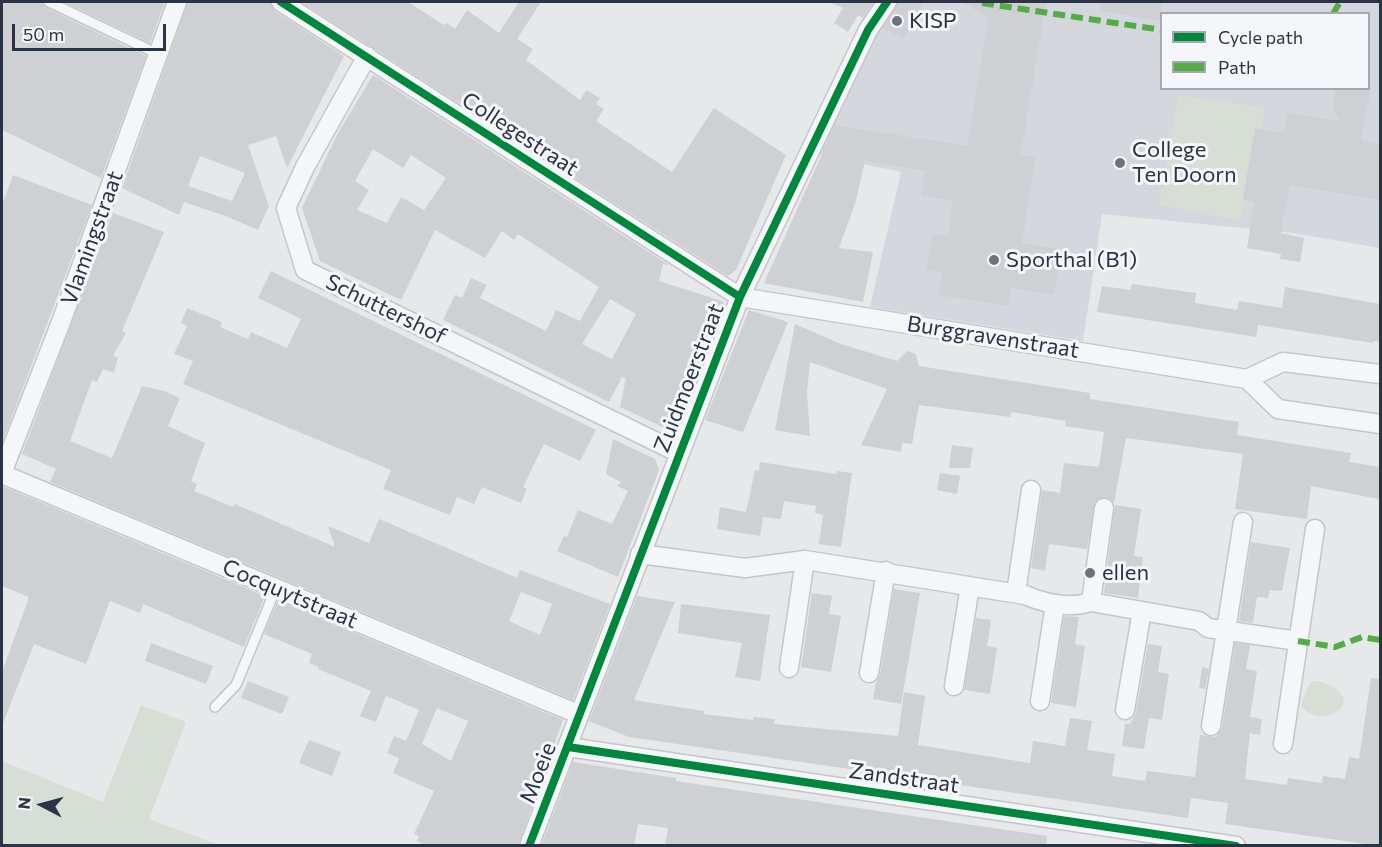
<!DOCTYPE html>
<style>
body{margin:0}
#map{position:relative;width:1382px;height:847px;overflow:hidden;background:#e6e8ea;font-family:Commissioner,sans-serif}
canvas{display:block}
.frame{position:absolute;inset:0;border:3px solid #2b3445;pointer-events:none}
.legend{position:absolute;left:1160px;top:12px;width:210px;height:78px;box-sizing:border-box;background:#f4f6f9;border:2px solid #a4a8b1;margin:0;padding:8px 10px;list-style:none;font-size:18px;color:#2b3445}
.legend li{display:flex;align-items:center;gap:12px;height:30px}
.legend b{width:30px;border:2px solid #a4a8b1}
.north{position:absolute;left:12px;top:775px;width:60px;height:60px;-webkit-text-stroke:4px #f4f6f9;paint-order:stroke;rotate:276deg;font-size:16px;font-weight:700;line-height:24px;text-align:center;color:#2b3445}
.north::after{content:'';display:block;margin:auto;width:21px;height:27px;background:#2b3445;clip-path:polygon(50% 0,100% 100%,50% 72%,0 100%)}
.scale{position:absolute;left:12px;top:24px;width:154px;height:27px;box-sizing:border-box;border:3px solid #2b3445;border-top:0;padding-left:8px;font-size:18px;line-height:21px;white-space:nowrap;color:#2b3445;-webkit-text-stroke:4px #f4f6f9;paint-order:stroke}
</style>
<div id="map">
<canvas width="1382" height="847"></canvas>
<div class="frame"></div>
<ul class="legend">
<li><b style="height:8px;background:#00873e"></b>Cycle path</li>
<li><b style="height:8px;background:#54ac47"></b>Path</li>
</ul>
<div class="north">N</div>
<div class="scale">50 m</div>
</div>
<script>
const c = document.querySelector('canvas').getContext('2d');
c.lineJoin = 'round';
function fillPath(path, color) { c.fillStyle = color; c.fill(path, 'evenodd'); }
function trace(path, color, width, dash) { c.strokeStyle = color; c.lineWidth = width; c.lineCap = dash ? 'butt' : 'round'; c.setLineDash(dash || []); c.stroke(path); }
function write(font, color, halo, rows, align = 'center') {
  c.font = font + ' Commissioner,sans-serif'; c.lineWidth = 6; c.setLineDash([]); c.textBaseline = 'middle'; c.strokeStyle = halo; c.fillStyle = color; for (const [text, x, y, turn = 0] of rows) {
    c.save(); c.translate(x, y); c.rotate((+turn || 0) * Math.PI / 180); c.textAlign = isNaN(turn) ? turn : align; if (halo) c.strokeText(text, 0, 0); c.fillText(text, 0, 0); c.restore();
  }
}
const built = new Path2D(`
 M894,2H1380V248L1293,233L1102,214L1083,341L870,307L901,172L819,155L874,32ZM1162,14H1368V88H1162Z`);
const green = new Path2D(`
 M1178,95L1265,108L1241,221L1159,205Z
 M1313,681C1321,681 1328,684 1335,688C1363,708 1316,730 1301,705L1308,686Z
 M141,705L186,722L149,819L219,845H2V761L103,802Z`);
const building = new Path2D(`
 M2,2H42L46,8L146,56L101,178L2,130Z
 M64,2H165L150,43Z
 M188,2H270L275,11L344,56L287,168L276,136L248,145L269,206L258,230L228,217L184,202L179,215L122,188ZM200,156L245,173L232,201L188,186Z
 M301,2H408L444,25L446,23L455,29L467,10L499,33L519,2H541L517,39L533,49L526,60L580,100L586,90L600,98L596,104L604,109L596,121L672,172L714,108L786,155L736,270L728,276Z
 M829,2H874L863,18L858,15L848,32L834,23L843,8Z
 M898,2H923L904,38L883,28Z
 M962,2H1046L1021,155L1036,157L1022,243L1061,249L1054,295L1011,288L1008,306L938,295L942,273L926,270L932,234L948,236L953,201L921,196L925,171L865,161L855,204L839,248L873,252L863,302L764,283L835,125L967,146L988,17Z
 M1101,2H1161V21L1100,11Z
 M373,75L669,265L663,264L659,281L722,301L725,305L683,413L681,412L676,424L665,428L620,407L626,378L622,377L609,402L443,320L455,295L462,298L471,278L487,285L480,298L546,331L556,310L580,321L599,287L518,234L514,240L502,231L485,258L435,230L401,300L320,261L302,208L338,133ZM373,149L403,168L411,155L446,178L424,210L401,197L387,223L357,210L369,190L355,181ZM610,299L636,314L612,359L582,344Z
 M1336,88H1371L1361,140L1380,144V200L1290,185L1281,233L1304,238L1300,262L1280,259L1281,254L1247,248L1254,202L1243,199L1255,128L1284,133L1287,112L1339,121L1333,106Z
 M13,175L92,205L2,443V205Z
 M113,213L164,232L122,331L126,333L113,356L118,357L114,373L103,369L97,382L92,380L70,441L112,458L142,386L164,391L180,398L168,426L205,443L191,481L197,484L194,491L233,507L235,504L335,547L328,526L369,543L379,519L517,578L520,570L610,604L573,700L50,482L56,469L22,454ZM521,592L552,604L540,635L509,621Z
 M271,271L596,430L580,461L544,444L523,487L527,489L521,503L482,487L474,504L457,497L450,515L383,489L391,470L183,384L193,361L174,354L187,326L181,323L187,308L222,322L220,327L248,339L251,332L287,348L301,319L258,298Z
 M1132,284L1196,293L1195,303L1237,310L1239,301L1282,308L1285,287L1380,304V342L1373,341V343L1258,325L1256,337L1097,312L1102,286L1130,290Z
 M749,310L788,322L743,432L705,420Z
 M795,324L841,344L897,361L907,351L911,352L916,355L919,366L1090,393V399L1239,422L1237,435L1351,453L1349,462L1380,467L1379,499L1311,486L1307,519L1235,509L1243,454L1126,438L1114,503L1105,497L1095,502L1087,549L1049,544L1045,571L1031,568L1042,490L1060,493L1064,463L1099,467L1104,432L1065,426L1066,421L1011,412L1010,417L919,405L912,444L902,443L901,452L861,445L887,389L810,362L807,392L810,436L775,430Z
 M613,439L655,459L659,470L618,577L557,551L564,536L567,537L578,510L612,524L628,491L617,486L621,482L606,474Z
 M952,445L973,448L970,468H949Z
 M760,462L836,474L837,471L852,473L841,547L819,544L823,515L815,513L816,506L784,501L781,519L763,517L760,536L717,529L720,507L746,512L755,470L759,471Z
 M940,473L960,476L957,494L937,490Z
 M2,486L265,596L244,647L143,604L140,613L110,601L86,664L34,644L2,726V672L29,597L2,586Z
 M1115,505L1141,509L1134,556L1143,557L1138,598L1104,593Z
 M1251,542L1290,548L1282,591L1270,590L1268,598L1257,597L1253,623L1239,621Z
 M894,589L920,593L901,704L873,699L876,682L880,675Z
 M812,593L832,596L829,614L841,616L831,672L801,667Z
 M637,596L675,602L634,700L704,711V714L753,720L754,717L775,719L774,724L898,736L904,692L925,696L918,745L1030,763L1033,741L1065,746L1070,718L1092,721L1087,750L1115,754L1112,776L1145,781L1147,771L1195,777L1200,735L1216,737L1222,728L1235,643L1250,645L1246,669L1257,671L1250,717L1262,719L1260,735L1250,733L1245,779L1287,785L1288,778L1322,783L1323,776L1345,779L1349,757L1359,759L1371,678L1380,679V846L1225,824L1228,803L1191,798L1188,818L629,737L589,721Z
 M278,601L563,720L518,846H427L417,841L419,836L414,834L434,791L393,773L399,758L387,753L394,736L406,741L419,710L386,696L376,722L360,716L371,691L318,669L319,667L309,663L312,654L264,634ZM437,708L468,721L451,761L422,744Z
 M681,604L770,615L760,681L735,677L742,643L678,633Z
 M1064,616L1079,617L1075,644L1085,646L1076,707L1051,703Z
 M976,618L991,620L987,646L997,648L990,694L964,690Z
 M151,643L213,666L206,684L145,661Z
 M1148,644L1162,646L1158,672L1169,674L1162,720L1149,718L1144,749L1122,746L1125,724H1130L1136,712Z
 M1202,667L1209,669L1205,689L1199,688Z
 M248,681L289,697L282,714L241,698Z
 M309,740L341,752L332,776L299,763Z
 M573,762L676,778V781L1047,836L1046,846H665L668,828L638,824L634,846H541Z`);
const lane = new Path2D(`
 M49,2L158,54
 M215,707L236,685L276,588`);
const street = new Path2D(`
 M281,2L740,297L1247,379L1283,362L1380,374
 M367,56L305,167L286,208L305,270L679,453
 M1247,379L1278,409L1380,424
 M2,473L61,322L177,2
 M2,474L578,714
 M640,554L745,568L805,560L789,668
 M805,560L1025,595C1046,604 1068,609 1091,602L1199,621L1208,628L1298,641
 M1016,593L1031,490
 M1091,602L1104,508
 M869,673L886,571
 M954,686L970,586
 M1040,701L1055,604
 M1125,710L1142,611
 M1211,726L1243,522
 M1283,744L1315,529
 M568,747L1236,846
 M529,846L740,297L868,30L887,2`);
const quiet = new Path2D(`
 M982,3L1162,30
 M1333,14L1340,2
 M1298,641L1335,647L1362,637L1380,640`);
const cycleway = new Path2D(`
 M281,2L740,297
 M568,747L1236,846
 M529,846L740,297L868,30L887,2`);
const markers = [
 [897,21,6,"#6c737f"],
 [1120,163,6,"#6c737f"],
 [994,260,6,"#6c737f"],
 [1090,573,6,"#6c737f"]
];
const poiNames = [
 ["KISP",909,21],
 ["College",1132,150],
 ["Ten Doorn",1132,175],
 ["Sporthal (B1)",1006,260],
 ["ellen",1102,573]
];
const streetNames = [
 ["Collegestraat",520,134,33],
 ["Vlamingstraat",92,238,-70],
 ["Schuttershof",386,309,26],
 ["Burggravenstraat",993,337,9],
 ["Zuidmoerstraat",689,378,-69],
 ["Cocquytstraat",290,594,23],
 ["Moeie",538,773,-69],
 ["Zandstraat",904,778,8]
];
fillPath(built, '#d4d7dd');
fillPath(green, '#d6ded6');
fillPath(building, '#ced0d3');
trace(lane, '#c4c6c8', 12);
trace(street, '#c4c6c8', 21);
trace(lane, '#f5f6f7', 9);
trace(street, '#f5f6f7', 18);
trace(quiet, '#54ac47', 6, [12, 6]);
trace(cycleway, '#00873e', 8);
for (const [x, y, r, color] of markers) { const dot = new Path2D(); dot.arc(x, y, r, 0, 2 * Math.PI); c.fillStyle = color; c.fill(dot); trace(dot, '#f4f6f9', 2); }
write('22px', '#2b3445', '#f4f6f9', poiNames, 'left');
write('22px', '#2b3445', '#f4f6f9', streetNames);
</script>
